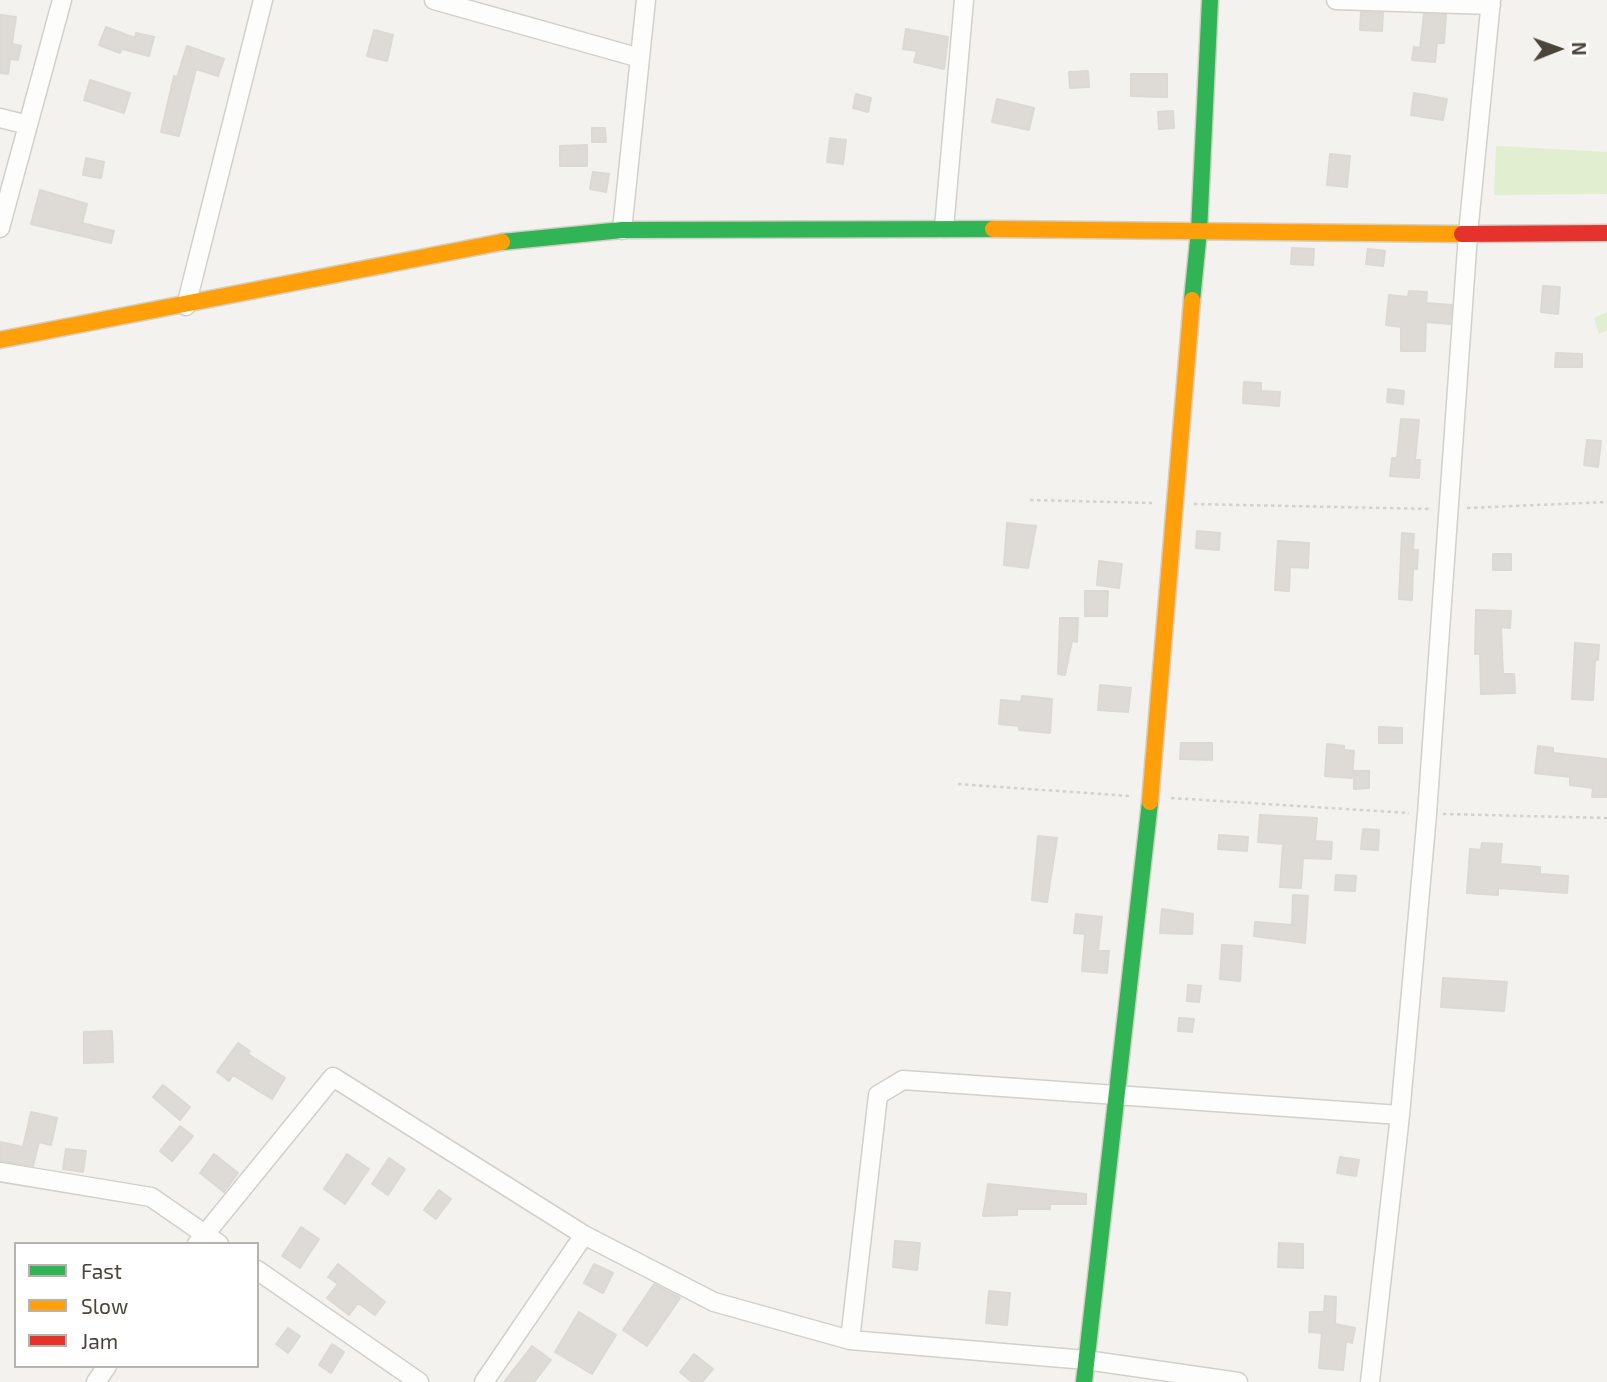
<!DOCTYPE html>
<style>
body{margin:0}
#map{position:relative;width:1607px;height:1382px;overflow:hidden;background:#f4f2ee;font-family:"Exo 2",sans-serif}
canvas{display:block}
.legend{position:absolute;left:14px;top:1242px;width:245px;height:126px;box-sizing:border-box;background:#fff;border:2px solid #b7b4b0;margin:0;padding:9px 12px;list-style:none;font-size:21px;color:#4b4439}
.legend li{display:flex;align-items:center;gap:14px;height:35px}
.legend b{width:35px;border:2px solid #b7b4b0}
.north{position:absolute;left:1523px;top:14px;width:70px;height:70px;-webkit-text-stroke:5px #fff;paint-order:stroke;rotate:89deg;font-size:19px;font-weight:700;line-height:28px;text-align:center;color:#4b4439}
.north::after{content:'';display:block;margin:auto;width:24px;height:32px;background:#4b4439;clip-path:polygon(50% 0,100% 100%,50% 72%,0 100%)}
</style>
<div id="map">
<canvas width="1607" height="1382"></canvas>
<ul class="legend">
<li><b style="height:9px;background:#30b455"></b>Fast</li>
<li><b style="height:9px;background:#ff9f0a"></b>Slow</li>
<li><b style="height:9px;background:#e5322d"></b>Jam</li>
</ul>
<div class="north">N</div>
</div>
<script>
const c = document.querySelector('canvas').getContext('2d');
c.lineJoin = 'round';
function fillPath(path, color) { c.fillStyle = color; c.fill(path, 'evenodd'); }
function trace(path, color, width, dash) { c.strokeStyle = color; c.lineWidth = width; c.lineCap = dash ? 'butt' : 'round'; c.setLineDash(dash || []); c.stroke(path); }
const green = new Path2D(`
 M1496,146L1607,152V194L1494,195Z
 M1607,312V330L1599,334L1594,318Z`);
const building = new Path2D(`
 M1361,12L1383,13L1382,31L1360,30Z
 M1424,14L1446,15L1444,43H1437L1435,62L1412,60L1414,47L1420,48Z
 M0,15L16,17L12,44L21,46L18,60L10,59L8,74L0,73Z
 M106,27L135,38L136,33L154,37L149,56L122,49L120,53L99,45Z
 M906,29L948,37L944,69L914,62L917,51L903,49Z
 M374,30L393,35L387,61L367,56Z
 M187,46L224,59L218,76L196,69L179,136L161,132L174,76L177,77Z
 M1088,71L1089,87L1070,88L1069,72Z
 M1131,74H1167V97L1131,96Z
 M90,80L130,93L124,113L84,100Z
 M1414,93L1447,99L1443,120L1411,115Z
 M856,94L871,98L868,112L853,108Z
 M997,99L1034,108L1029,130L992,122Z
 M1173,111L1174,128L1159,129L1158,112Z
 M592,128H605L606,142H592Z
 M830,138L846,140L843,164L827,162Z
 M587,145V166H560V146Z
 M1330,154L1350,156L1347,187L1327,185Z
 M86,158L104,162L101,178L83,175Z
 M593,172L609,174L606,192L590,189Z
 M40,190L87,204L82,223L114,231L111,243L31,224Z
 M1292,248L1314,249L1313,265L1291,264Z
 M1368,249L1385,251L1383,266L1366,264Z
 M1543,286L1560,287L1558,314L1541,312Z
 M1409,291L1427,292L1426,303L1452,305L1450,324L1426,322L1425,351H1401V327L1386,325L1389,295L1408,297Z
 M1556,353L1582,354V367H1555Z
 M1244,382L1261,383V391L1280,392L1279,406L1243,403Z
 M1388,389L1404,391L1403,404L1387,402Z
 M1401,419L1419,420L1415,460H1420L1419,478L1390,476L1392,458H1397Z
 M1587,440L1601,441L1598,467L1584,465Z
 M1007,523L1036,526L1028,568L1004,565Z
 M1197,531L1220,533L1219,550L1196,548Z
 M1402,533L1414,534L1413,550H1418L1417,569L1413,568L1412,600L1399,599Z
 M1278,541L1309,543L1308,568L1290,567L1289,591L1275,590Z
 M1493,554H1511V570H1493Z
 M1099,561L1122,564L1119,588L1097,585Z
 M1085,591H1108L1107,616H1085Z
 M1476,610L1511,611L1510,628L1501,627L1503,674H1514L1515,693L1481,694L1480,654H1475Z
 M1060,618H1078L1077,642L1072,641L1065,675L1058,674Z
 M1575,643L1599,645L1598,660H1595L1593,700L1572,699Z
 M1100,685L1131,688L1128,712L1098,710Z
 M1022,696L1052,699L1050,733L1019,730V726L999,724L1001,700L1021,702Z
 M1379,727L1402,728V743H1379Z
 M1181,743H1212V760L1180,759Z
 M1327,744L1344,746V750L1354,751L1352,778L1325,776Z
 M1538,746L1553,748V753L1607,759V797H1592L1593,788L1570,785V777L1535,773Z
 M1354,771H1369V788L1354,789Z
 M1260,815L1317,818L1315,841L1332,842L1331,859L1303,858L1301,888L1280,887L1283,844L1258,842Z
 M1363,829L1379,830L1378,850L1361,849Z
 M1219,835L1248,837L1247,851L1218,849Z
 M1038,836L1057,838L1047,902L1032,900Z
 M1482,843L1502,844L1500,864L1540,867V874L1568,876L1567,893L1498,888V895L1467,893L1470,849L1481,850Z
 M1336,875L1356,876L1355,891L1335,890Z
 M1293,895L1308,896L1305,943L1254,936L1255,922L1292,925Z
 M1162,909L1193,914L1192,934L1160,933Z
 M1076,914L1102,917L1098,951H1109L1107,973L1082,971L1085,934L1074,933Z
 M1222,945L1242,946L1240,981L1220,979Z
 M1443,978L1507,982L1504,1011L1441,1007Z
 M1188,985L1201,986L1199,1002L1187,1001Z
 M1179,1018L1194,1019L1192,1032L1178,1031Z
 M112,1031L113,1062L84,1063V1032Z
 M238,1043L250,1051L248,1054L285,1078L272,1099L233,1075L229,1081L217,1072Z
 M163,1085L190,1107L180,1120L153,1097Z
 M31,1112L57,1118L51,1145L39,1142L33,1166L0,1161V1142L23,1147Z
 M180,1126L193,1136L172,1161L160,1151Z
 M66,1149L86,1151L83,1172L63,1169Z
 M214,1154L238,1173L224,1192L200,1173Z
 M347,1154L369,1169L345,1204L324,1189Z
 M1340,1157L1359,1160L1356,1176L1337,1173Z
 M389,1158L405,1169L388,1195L372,1184Z
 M988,1184L1086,1194V1204H1050V1209H1017V1215L983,1216Z
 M439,1190L451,1199L436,1219L424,1210Z
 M301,1227L319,1239L300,1268L282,1256Z
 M895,1241L920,1243L917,1270L893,1267Z
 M1279,1243L1303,1244V1268L1278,1267Z
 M338,1264L385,1302L375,1315L358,1303L349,1315L327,1298L338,1284L328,1277Z
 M594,1264L613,1273L603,1293L584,1283Z
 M654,1284L680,1298L647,1346L623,1330Z
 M989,1291L1010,1293L1007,1325L986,1323Z
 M1325,1296L1336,1297L1335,1324L1355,1328L1352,1343L1346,1341L1343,1370L1319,1368L1322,1333L1309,1332L1310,1312H1324Z
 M579,1312L616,1335L592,1374L555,1352Z
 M288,1328L300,1336L288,1353L276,1344Z
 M332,1344L344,1352L331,1373L319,1365Z
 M532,1346L551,1360L534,1382H504Z
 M694,1354L713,1369L702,1382H692L680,1372Z`);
const path = new Path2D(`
 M1030,500L1152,503
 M1194,504L1432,509
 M1467,508L1607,502
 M958,784L1129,796
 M1171,798L1409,813
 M1443,814L1607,818`);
const street = new Path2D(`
 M434,0L640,58
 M1336,0L1491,5
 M0,118L28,125
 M0,228L62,0
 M944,228L964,0
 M622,230L646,0
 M186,306L263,0
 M0,1172L151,1197L219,1244
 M197,1244L333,1077L584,1235L714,1302L850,1340L1086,1360L1238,1382
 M257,1270L419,1382
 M850,1340L878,1095L903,1080L1400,1115
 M96,1382L107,1366
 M484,1382L584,1235
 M1370,1382L1400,1115L1427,814L1468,234L1491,0`);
const fast = new Path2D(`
 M502,242L622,230L993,229
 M1192,300L1199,231L1210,0
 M1084,1382L1150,802`);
const slow = new Path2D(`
 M993,229L1462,234
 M0,340L502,242
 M1150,802L1192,300`);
const jam = new Path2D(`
 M1462,234L1607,233`);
fillPath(green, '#e1eecf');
fillPath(building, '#dedbd6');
trace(building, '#dcd9d4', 2);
trace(street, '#d2d0cb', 21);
trace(fast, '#d3cfc5', 19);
trace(slow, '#d3cfc5', 19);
trace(jam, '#d3cfc5', 19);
trace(path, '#d3d2cc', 2.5, [3.5, 3.5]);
trace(street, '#fdfdfc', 18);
trace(fast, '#30b455', 16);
trace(slow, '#ff9f0a', 16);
trace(jam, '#e5322d', 16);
</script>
